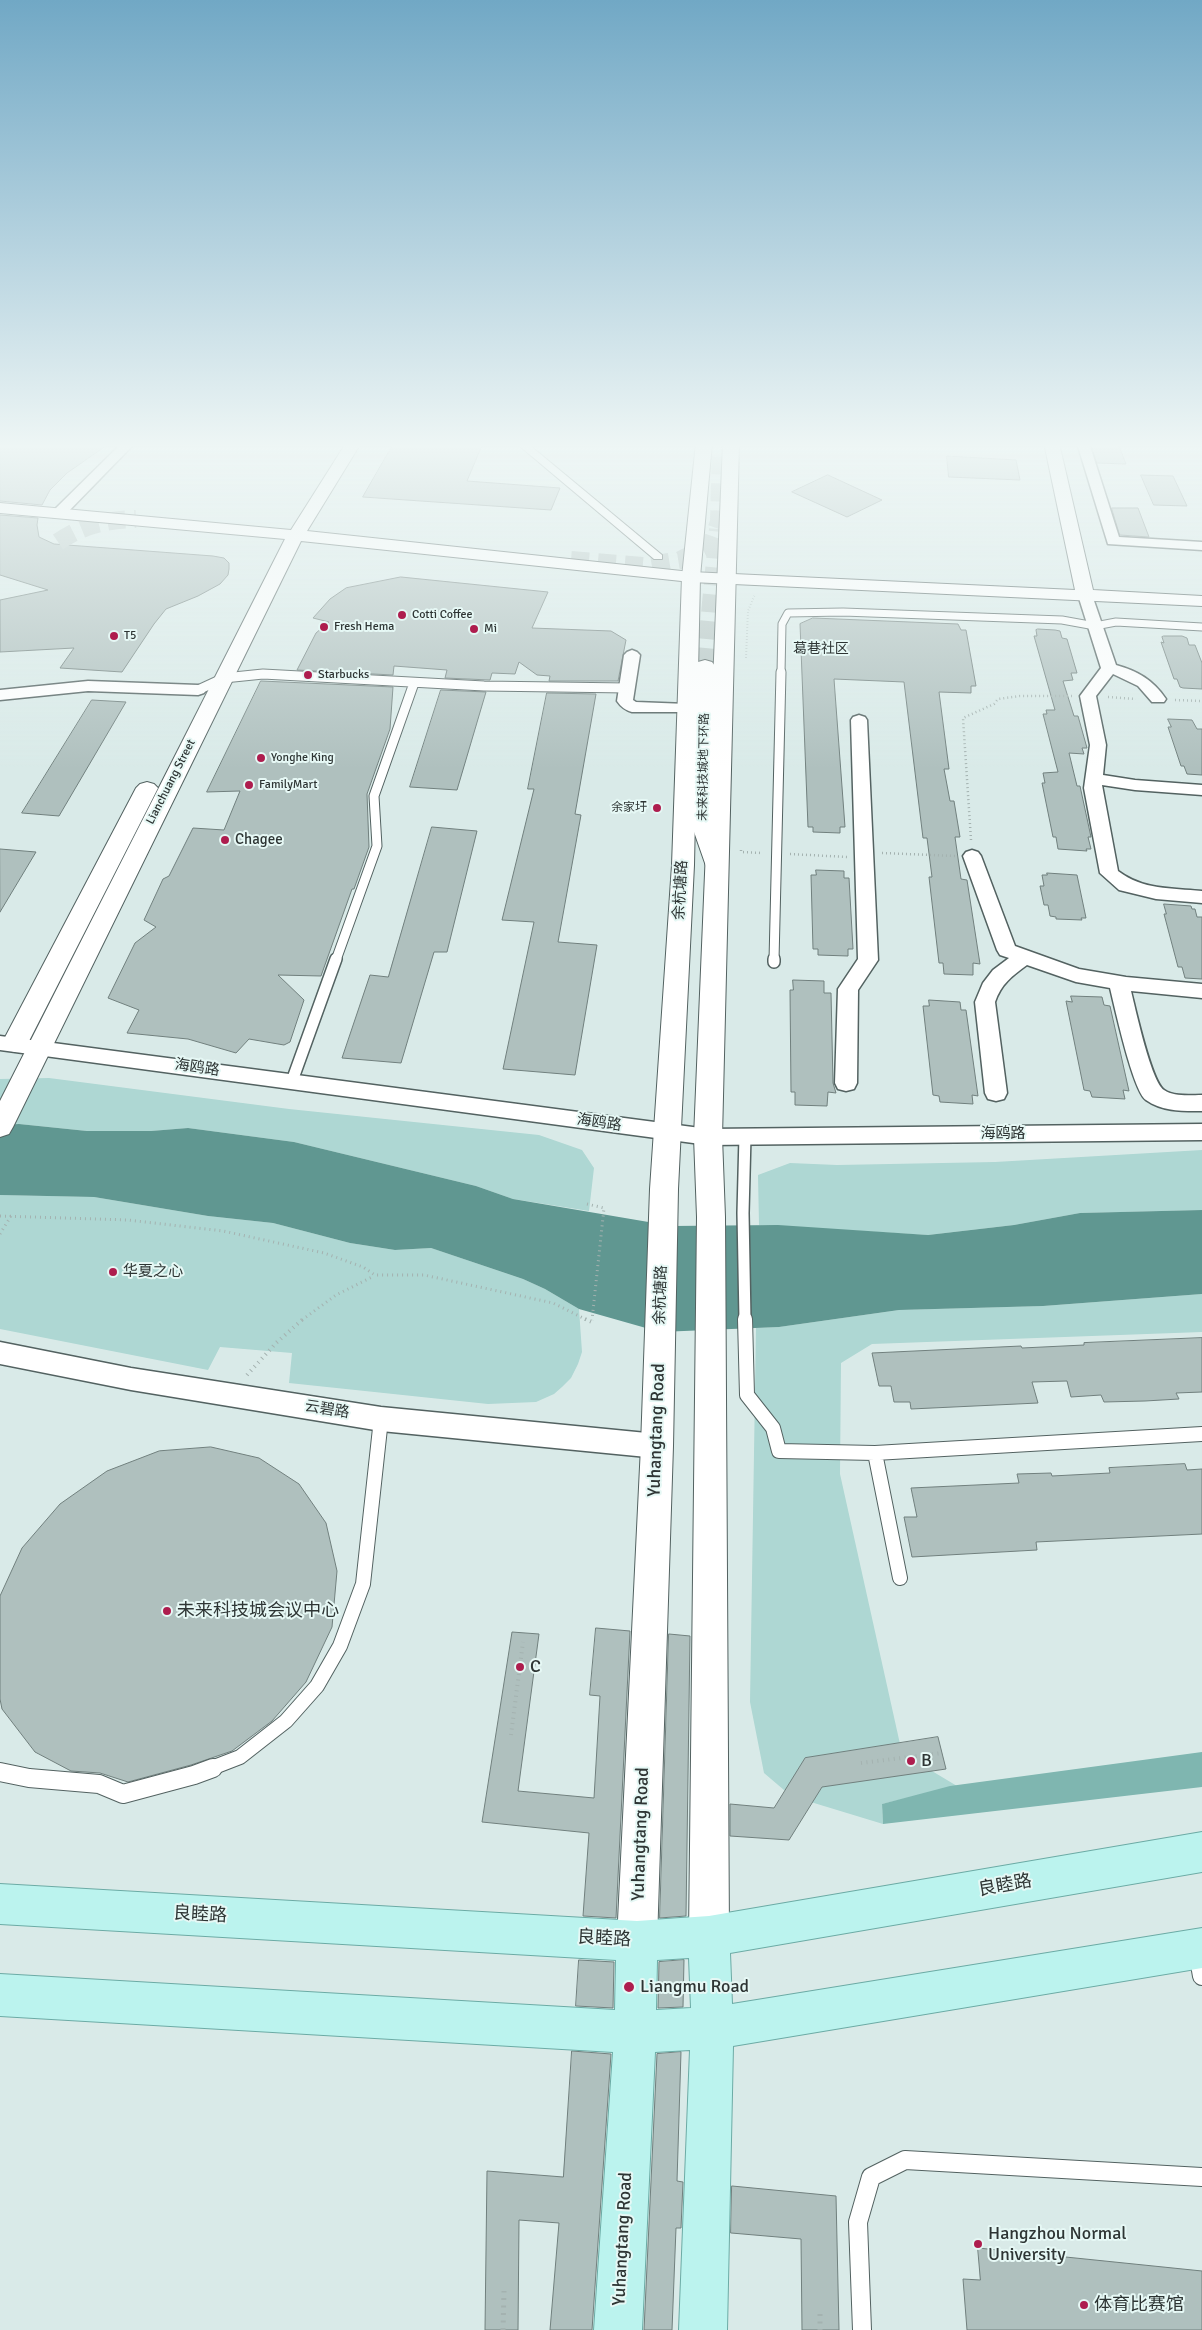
<!DOCTYPE html>
<meta charset="utf-8">
<style>
body{margin:0}
canvas{display:block;background:#d9eae8}
</style>
<canvas width="1202" height="2330"></canvas>
<script>
const c = document.querySelector('canvas').getContext('2d');
c.lineJoin = 'round';
function fillPath(path, color) { c.fillStyle = color; c.fill(path, 'evenodd'); }
function trace(path, color, width, dash) { c.strokeStyle = color; c.lineWidth = width; c.lineCap = dash ? 'butt' : 'round'; c.setLineDash(dash || []); c.stroke(path); }
function write(font, color, halo, rows, align = 'center') {
  c.font = font + ' Signika,"Noto Sans SC",sans-serif'; c.lineWidth = 4; c.setLineDash([]); c.textBaseline = 'middle'; c.strokeStyle = halo; c.fillStyle = color; for (const [text, x, y, turn = 0] of rows) {
    c.save(); c.translate(x, y); c.rotate((+turn || 0) * Math.PI / 180); c.textAlign = isNaN(turn) ? turn : align; if (halo) c.strokeText(text, 0, 0); c.fillText(text, 0, 0); c.restore();
  }
}
const green = new Path2D(`
 M49,1078L289,1109L539,1135L582,1150L594,1168L589,1211L513,1199L476,1186L294,1142L188,1128L151,1131H87L19,1124L0,1125V1079Z
 M1202,1150V1210L1080,1213L1014,1225L928,1235L759,1225L758,1175L790,1163L837,1165L995,1162Z
 M0,1195L94,1197L208,1216L273,1223L350,1243L395,1250L431,1248L523,1279L545,1289L579,1309L582,1352L578,1364L571,1378L562,1387L554,1394L536,1402L488,1404L289,1383L292,1353L220,1347L208,1370L0,1329Z
 M1202,1294V1332L872,1344L841,1363L840,1474L902,1753L957,1786L882,1804L883,1824L791,1796L764,1773L750,1702L756,1328L779,1327L899,1310L1043,1306Z`);
const forest = new Path2D(`
 M1202,1752V1787L883,1824L882,1804L950,1786Z`);
const water = new Path2D(`
 M19,1124L87,1131H151L188,1128L294,1142L476,1186L513,1199L672,1226L778,1225L928,1235L1014,1225L1080,1213L1202,1210V1294L1043,1306L899,1310L779,1327L660,1332L579,1309L545,1289L523,1279L431,1248L395,1250L350,1243L273,1223L208,1216L94,1197L0,1195V1125Z`);
const building = new Path2D(`
 M0,443H110L67,473L50,490L42,505L0,501Z
 M394,443H483L467,481L560,488L551,510L363,497Z
 M1091,443H1118L1126,464L1097,463Z
 M947,456L1016,460L1020,480L949,477Z
 M828,475L882,500L847,517L792,492Z
 M1141,475L1173,476L1187,506L1154,505Z
 M1112,508H1138L1149,537L1120,535Z
 M0,515L38,518L37,525L39,537L54,544L213,556L224,558L229,563V569L228,575L220,584L198,596L166,609L154,624L122,672L60,668L74,648L0,652V600L48,590L0,575Z
 M401,577L548,592L532,628L611,631L626,640L618,681H549L550,676L537,675L519,662L515,674L492,673L490,680L445,678L447,670L394,666L393,675L297,670L316,633L329,622L313,618L330,599L346,588Z
 M813,618L958,624L961,630H966L976,686H971V693L939,692L949,769H944L950,801H954L960,837H955L961,879L967,880L980,964L973,963V975L944,974L943,963H939L929,877H932L927,838H923L904,682L834,679L845,827H840V833L813,832V827H808L800,624Z
 M1038,629L1055,630L1060,631L1062,638L1067,639L1077,673H1071L1073,680L1063,681L1074,716H1078L1087,748H1082L1084,754L1069,753L1077,786H1080L1091,837H1088L1091,849H1086L1087,851L1058,849L1056,837H1053L1042,783H1045L1043,773L1058,772L1043,714H1047L1046,710H1055L1034,636H1037L1036,630Z
 M1164,636H1182L1187,638L1189,645H1195L1202,663V689L1183,688L1180,687L1177,679H1174L1161,642L1164,643L1162,637Z
 M261,681L393,687L390,729L367,794L369,847L354,889H352L321,976L278,975L304,1000L290,1042L284,1045L249,1039L236,1053L188,1039L127,1033L139,1010L108,998L135,943L156,927L144,920L163,879L169,876L193,828L224,830L240,791L207,792Z
 M441,690L486,692L457,790L410,787Z
 M547,693L596,694L575,814L581,815L558,942L597,945L575,1075L503,1069L534,922L502,920L534,789H528Z
 M92,700L126,702L59,816L22,813Z
 M1168,719L1192,720L1197,729H1202V775L1187,774L1184,766H1181L1168,727H1171Z
 M432,827L477,831L447,952H434L401,1063L342,1058L370,975L388,977Z
 M0,849L36,852L0,912Z
 M816,870L844,871V878H849L853,949H848V956L818,955V949H813L811,875H816Z
 M1047,873L1077,875L1086,918H1081L1082,920L1056,919V917L1050,916L1048,905H1044L1040,886H1044L1042,875H1047Z
 M1164,904L1191,906L1192,909H1195L1197,917H1202V979L1185,978L1182,967H1178L1164,914H1166Z
 M793,980L824,981V993H831L833,1083L836,1093L828,1092L827,1106L795,1105V1092H791L790,990H793Z
 M1071,996L1102,997L1104,1005L1110,1006L1129,1091L1123,1090L1125,1099L1092,1097L1090,1091L1084,1090L1066,1001L1072,1002Z
 M929,1000L960,1002L961,1010H966L978,1096L972,1095L973,1104L940,1102L939,1096L933,1095L923,1006H929Z
 M1202,1338V1392L1176,1393L1179,1399L1145,1401L1104,1402L1101,1395L1071,1397L1067,1381L1032,1382L1038,1403L911,1409L910,1402H894L891,1386H879L872,1353L1021,1346L1022,1348L1084,1345V1343Z
 M211,1447L259,1458L299,1484L326,1523L337,1571L332,1627L306,1682L272,1721L232,1751L191,1765L128,1782L100,1773L71,1771L35,1752L2,1709L0,1699V1596L22,1548L60,1504L107,1471L159,1451Z
 M1185,1464L1187,1470L1202,1469V1534L1036,1542L1037,1550L912,1557L904,1517H917L911,1488L1019,1483L1017,1474L1051,1473L1052,1476L1110,1473L1109,1468Z
 M596,1628L630,1631L616,1918L583,1916L589,1833L482,1822L512,1632L539,1634L518,1791L594,1798L600,1696L590,1695Z
 M669,1634L690,1636L686,1916L660,1918Z
 M938,1737L946,1769L822,1787L789,1840L730,1836V1804L774,1808L805,1758Z
 M579,1960L614,1962L613,2008L576,2006Z
 M684,1960L683,2007L658,2008L659,1962Z
 M572,2051L611,2054L592,2330H550L559,2223L519,2220L518,2330H485L487,2171L563,2177Z
 M681,2052L677,2181L683,2182L681,2228H676L672,2330H644L657,2054Z
 M732,2186L836,2196L839,2330H802L801,2239L731,2233Z
 M978,2248L1202,2271V2330H967L963,2279L980,2280Z`);
const tertiaryTunnel = new Path2D(`
 M58,542C83,525 106,520 136,519
 M571,560L644,566L680,560L711,545L719,522L721,443
 M705,666L718,529`);
const pathFar4 = new Path2D(`
 M0,460L3,458
 M746,658L748,611L755,594`);
const pathFar3 = new Path2D(`
 M1108,697L1136,699
 M1175,700L1202,701
 M971,840L963,718L994,704L998,699L1020,696H1072
 M741,850V852L762,853
 M882,853L956,856
 M790,854L847,857`);
const pathFar2 = new Path2D(`
 M587,1204L604,1208L592,1320
 M0,1216L128,1220L223,1231L324,1253L363,1267L375,1275H424L553,1303L587,1320
 M0,1234L11,1216
 M302,1320L336,1295L374,1276`);
const pathFar1 = new Path2D(`
 M585,1319L592,1322V1319
 M247,1375L276,1343L303,1319
 M511,1735L523,1642
 M861,1763L942,1753`);
const path = new Path2D(`
 M820,2314V2330
 M503,2330L504,2291`);
const serviceFar4 = new Path2D(`
 M781,673L782,624L788,613L843,612L1062,620L1095,626L1116,622L1202,627`);
const serviceFar3 = new Path2D(`
 M198,690L224,678L263,674L484,686L627,688
 M336,960L377,846L374,796L414,683
 M774,960L781,672`);
const serviceFar2 = new Path2D(`
 M774,962V959
 M292,1081L336,959
 M745,1136L743,1213L745,1320`);
const serviceFar1 = new Path2D(`
 M745,1319L747,1395L773,1428L779,1451L875,1453L900,1578
 M875,1453L1202,1434
 M209,1769L240,1757L286,1721L317,1686L340,1646L363,1584L381,1419`);
const service = new Path2D(`
 M0,1772L29,1778L99,1784L123,1794L194,1775L213,1768
 M1198,1953L1202,1976
 M862,2330L858,2222L871,2177L905,2160L1202,2177`);
const pedestrian = new Path2D(`
 M516,443H527L662,555V559H654Z`);
const minor = new Path2D(`
 M122,443H135L63,517H53L51,514L53,511Z
 M1077,443H1089L1119,537L1202,542V550L1108,544Z
 M1085,591L1092,595L1116,665C1138,671 1153,680 1166,699L1164,702H1152L1138,686L1113,674L1096,696L1106,745L1103,775L1135,780L1202,785V795L1135,790L1102,785L1118,871C1143,890 1171,888 1202,891V903L1156,899L1119,890L1100,873L1084,788L1090,745L1080,696L1101,668L1078,595Z
 M632,650L637,652L640,655L633,700L636,702L687,704L693,706L695,709L693,712H632C625,710 621,707 617,701L624,655L627,652Z
 M88,681L198,685L204,687L206,690L204,693L198,695L88,691L0,700V690Z
 M859,715L865,717L867,720L878,960L858,990L857,1083L854,1089L846,1091L838,1089L835,1083L838,989L858,959L851,720L853,717Z
 M972,850L978,852L981,856L1015,946L1079,969L1126,977L1202,984V998L1131,991C1136,1011 1151,1081 1164,1090C1174,1097 1190,1095 1202,1095V1111C1183,1111 1163,1112 1146,1100C1133,1091 1115,1008 1110,988L1076,982L1027,965C1012,976 1001,984 995,1002L1007,1093L1004,1099L996,1101L988,1099L985,1093L975,1002L983,983L993,970L1009,958L1000,955L997,950L963,856L966,852Z
 M0,1036L708,1129L1202,1124V1140L708,1145L0,1050Z
 M0,1342L131,1368L381,1407L657,1434L666,1438L670,1446L666,1454L657,1458L381,1431L131,1390L0,1364Z`);
const tertiary = new Path2D(`
 M346,443H361L307,531L691,572L1075,590L1044,443H1059L1093,590L1202,596V606L691,582L301,541L13,1127L9,1134L0,1137V1101L285,539L0,513V503L291,530Z
 M705,660L712,662L715,666L714,826L728,866L725,871L717,873L709,871L706,866L692,826L695,666L698,662Z
 M147,782L154,784L158,788L28,1043L24,1049L15,1052L6,1049L2,1043L136,788L140,784Z`);
const secondary = new Path2D(`
 M696,443H712L700,577L694,865L678,1189L673,1446L657,1941L651,1955L637,1961L623,1955L617,1941L641,1446L650,1189L672,865L682,577Z
 M723,443H739L722,1137L725,1217L729,1936L723,1950L709,1956L695,1950L689,1936L697,1217L694,1137Z`);
const primary = new Path2D(`
 M1202,1832V1872L730,1953L732,2004L1202,1928V1968L733,2046L727,2330H679L690,2050L655,2052L642,2330H594L613,2052L0,2016V1974L615,2010L616,1960L0,1924V1884L637,1921L709,1916ZM689,1958L691,2008L656,2010L657,1960Z`);
const markers = [
 [402,615,5,"#ae1d4e"],
 [324,627,5,"#ae1d4e"],
 [474,629,5,"#ae1d4e"],
 [114,636,5,"#ae1d4e"],
 [308,675,5,"#ae1d4e"],
 [261,758,5,"#ae1d4e"],
 [249,785,5,"#ae1d4e"],
 [657,808,5,"#ae1d4e"],
 [225,840,5,"#ae1d4e"],
 [113,1272,5,"#ae1d4e"],
 [167,1611,5,"#ae1d4e"],
 [520,1667,5,"#ae1d4e"],
 [911,1761,5,"#ae1d4e"],
 [629,1987,6,"#ae1d4e"],
 [978,2244,5,"#ae1d4e"],
 [1084,2305,5,"#ae1d4e"]
];
const farPoinames = [
 ["Cotti Coffee",412,615],
 ["Fresh Hema",334,627],
 ["Mi",484,629],
 ["T5",124,636],
 ["Starbucks",318,675],
 ["Yonghe King",271,758],
 ["FamilyMart",259,785],
 ["余家圩",647,808,"right"]
];
const farStreetnames = [
 ["未来科技城地下环路",704,767,-89],
 ["Lianchuang Street",171,782,-63]
];
const farNeighbourhoodnames = [
 ["葛巷社区",821,649]
];
const poiNames = [
 ["Chagee",235,840],
 ["华夏之心",123,1272]
];
const streetNames = [
 ["余杭塘路",681,890,-87],
 ["海鸥路",197,1068,8],
 ["海鸥路",599,1123,8],
 ["海鸥路",1003,1134],
 ["余杭塘路",661,1295,-88],
 ["云碧路",327,1410,9]
];
const nearStreetnames = [
 ["Yuhangtang Road",657,1430,-88],
 ["Yuhangtang Road",641,1834,-88],
 ["良睦路",1005,1886,-10],
 ["良睦路",200,1915,3],
 ["良睦路",604,1939,3],
 ["Yuhangtang Road",623,2239,-87]
];
const nearPoinames = [
 ["未来科技城会议中心",177,1611],
 ["C",530,1667],
 ["B",921,1761],
 ["Liangmu Road",640,1987],
 ["Hangzhou Normal",988,2234],
 ["University",988,2255],
 ["体育比赛馆",1094,2305]
];
fillPath(green, '#aed7d3');
fillPath(forest, '#7fb6b0');
fillPath(water, '#609791');
fillPath(building, '#afc0be');
trace(building, '#71807e', 1);
trace(tertiaryTunnel, '#b7c6c4', 18, [18, 9]);
trace(serviceFar4, '#536261', 9);
trace(serviceFar3, '#536261', 11);
trace(serviceFar2, '#536261', 14);
trace(serviceFar1, '#536261', 16);
trace(service, '#536261', 20);
trace(pedestrian, '#536261', 2);
trace(minor, '#536261', 3);
trace(tertiary, '#536261', 2);
trace(secondary, '#536261', 2);
trace(primary, '#6caba5', 2);
trace(pathFar4, '#a4b2b0', 2, [0.5, 2.5]);
trace(pathFar3, '#a4b2b0', 2.5, [1, 3]);
trace(pathFar2, '#a4b2b0', 3, [1, 4]);
trace(pathFar1, '#a4b2b0', 4, [1, 4.5]);
trace(path, '#a4b2b0', 5, [2, 5.5]);
trace(serviceFar4, '#fff', 7);
trace(serviceFar3, '#fff', 9);
trace(serviceFar2, '#fff', 11);
trace(serviceFar1, '#fff', 14);
trace(service, '#fff', 18);
fillPath(pedestrian, '#fff');
fillPath(minor, '#fff');
fillPath(tertiary, '#fff');
fillPath(secondary, '#fff');
fillPath(primary, '#bbf3ee');
const sky = c.createLinearGradient(0, 0, 0, 769);
sky.addColorStop(0, '#71a8c5');
sky.addColorStop(0.58, '#eef6f5');
sky.addColorStop(1, '#eef6f500');
c.fillStyle = sky;
c.fillRect(0, 0, 1202, 769);
for (const [x, y, r, color] of markers) { const dot = new Path2D(); dot.arc(x, y, r, 0, 2 * Math.PI); c.fillStyle = color; c.fill(dot); trace(dot, '#e6f8f5', 2); }
write('12px', '#2e3534', '#e6f8f5', farPoinames, 'left');
write('12px', '#2e3534', '#e6f8f5', farStreetnames);
write('14px', '#2e3534', '#e6f8f5', farNeighbourhoodnames);
write('15px', '#2e3534', '#e6f8f5', poiNames, 'left');
write('15px', '#2e3534', '#e6f8f5', streetNames);
write('18px', '#2e3534', '#e6f8f5', nearStreetnames);
write('18px', '#2e3534', '#e6f8f5', nearPoinames, 'left');
</script>
